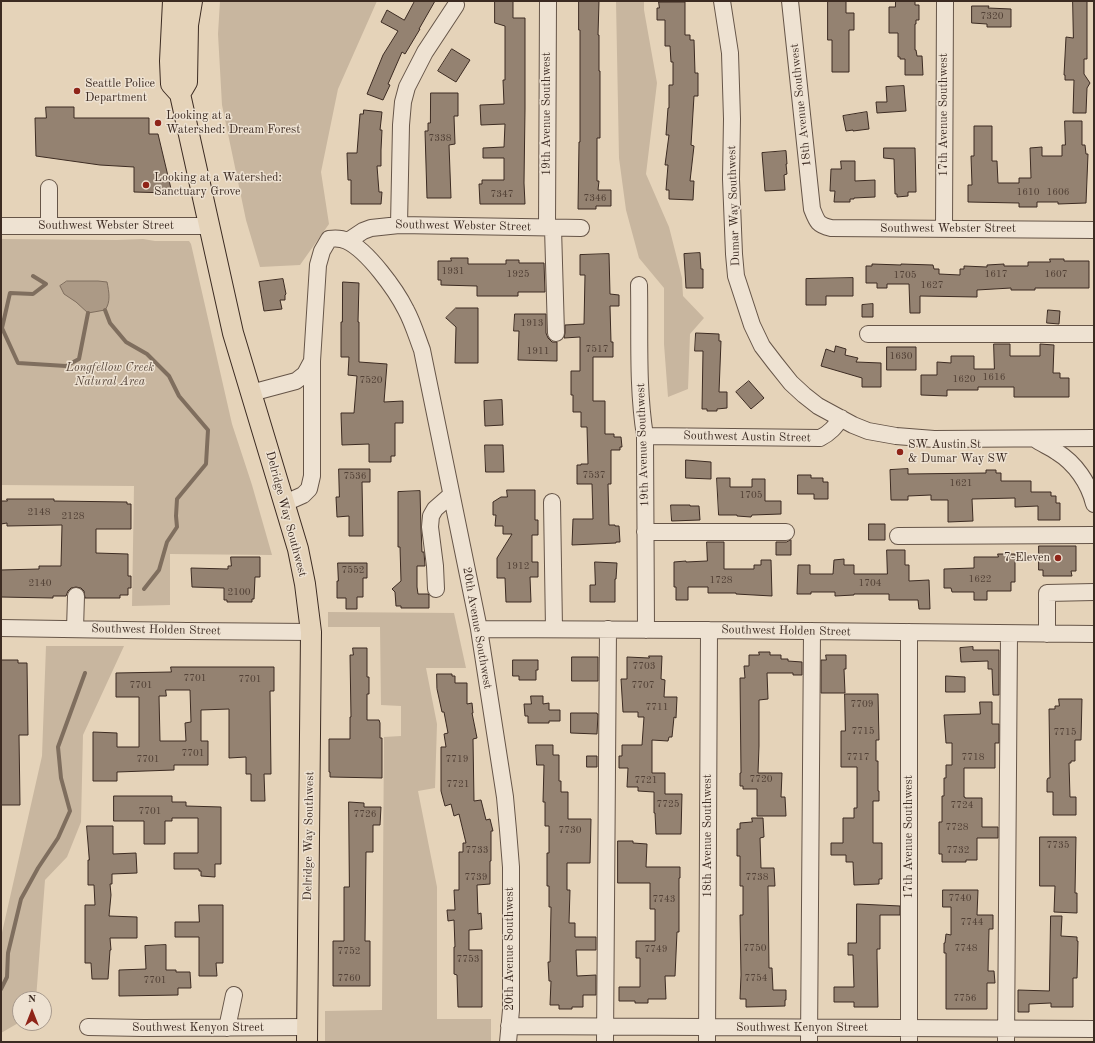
<!DOCTYPE html>
<style>
body{margin:0}
#map{position:relative;width:1095px;height:1043px;overflow:hidden;background:#e5d3b9;font-family:"Old Standard TT",serif}
canvas{display:block}
.frame{position:absolute;inset:0;border:2px solid #3c2b22;pointer-events:none}
.north{position:absolute;left:12px;top:991px;width:40px;height:40px;box-sizing:border-box;background:#eee2d2;border:1px solid #a7998c;border-radius:50%;rotate:0deg;font-size:11px;font-weight:700;line-height:16px;text-align:center;color:#3c2b22}
.north::after{content:'';display:block;margin:auto;width:14px;height:18px;background:#8f2418;clip-path:polygon(50% 0,100% 100%,50% 72%,0 100%)}
</style>
<div id="map">
<canvas width="1095" height="1043"></canvas>
<div class="frame"></div>
<div class="north">N</div>
</div>
<script>
const c = document.querySelector('canvas').getContext('2d');
c.lineJoin = 'round';
function fillPath(path, color) { c.fillStyle = color; c.fill(path, 'evenodd'); }
function trace(path, color, width, dash) { c.strokeStyle = color; c.lineWidth = width; c.lineCap = dash ? 'butt' : 'round'; c.setLineDash(dash || []); c.stroke(path); }
function write(font, color, halo, rows, align = 'center') {
  c.font = font + ' "Old Standard TT",serif'; c.lineWidth = 3; c.setLineDash([]); c.textBaseline = 'middle'; c.strokeStyle = halo; c.fillStyle = color; for (const [text, x, y, turn = 0] of rows) {
    c.save(); c.translate(x, y); c.rotate((+turn || 0) * Math.PI / 180); c.textAlign = isNaN(turn) ? turn : align; if (halo) c.strokeText(text, 0, 0); c.fillText(text, 0, 0); c.restore();
  }
}
const green = new Path2D(`
 M220,1H377L338,89L321,172L329,224L300,265L260,267L246,220L222,105L218,34Z
 M616,1H644V10L657,83L646,174L669,227L682,278L683,296L704,318L690,334L688,389L668,397L664,344V288L639,258L626,210L619,158Z
 M1,239L117,240L143,239L155,241H189L191,244L232,424L252,485L272,555L170,554V605L132,606L134,486L1,485Z
 M328,612L454,613L466,668H426L437,724L435,788L418,791L437,887V1019H491V1042H379L378,1041L325,1042V1011L382,1010L384,737L401,736V706L381,705L380,627H328Z
 M46,646H124L83,735L81,822L67,857L45,880L36,999H20V1022L1,1033V937L42,756Z`);
const water = new Path2D(`
 M67,281H98L107,282C109,292 111,302 105,310L88,313L76,302L64,294L60,286Z`);
const stream = new Path2D(`
 M33,276L46,284L33,294L10,293L2,328L18,363L66,366L79,359L88,313
 M105,310L110,323L126,342L147,354L169,376L179,396L208,430L206,464L177,499L176,516L177,527L167,542L159,570L144,589
 M1,989L7,977L8,953L21,899L38,868L58,838L70,811L61,778L58,747L85,673`);
const building = new Path2D(`
 M415,1H435L419,29H420L405,54L402,52L388,84L390,85L383,100L367,94L383,55L398,31L381,22L387,10L404,20Z
 M495,1H513V18H525V109L524,183L525,204H480L479,184H482V180H504V158H483V148L504,147L505,124L481,125L480,105L504,104L503,80H505V26L495,23Z
 M579,1H599L598,35H599V71H600V138H597V181H599L598,190H611V206H596V209H578L579,142H580V30H579Z
 M828,1H846V13H854V30H849V72H832V40H828Z
 M896,1H915V5H919V20H916V24H915V50H916L917,56H922L923,75H905V59H900V57H898V33H889V7H895Z
 M1073,1H1087V59H1084V74L1090,83L1087,88L1086,113H1073L1074,80H1065V75H1064L1066,37L1073,38Z
 M659,2H685V35H690V40H694L695,73H698V96H694L691,145L694,146L690,181H694L693,200L669,199V190H666L668,165H665L669,135H666L668,108H669V85H673V62H671L670,46H665V20H657V8H659Z
 M972,6H989L988,8L1011,9V27H987V24L972,23Z
 M452,49L470,60L456,82L438,71Z
 M904,86L906,111L877,113L876,102H887L886,87Z
 M431,93H458V116H454L455,144L449,145L451,198H427L425,131H428V123H430Z
 M46,107H74V118H149V134H158L172,193L134,192V167L100,165L36,156L35,118H46Z
 M364,110L382,112L380,130H382L381,150V166H377L379,192H382L381,204H351V180H348L347,153H357L360,114H363Z
 M867,112L869,129L853,131V130L846,131L843,116Z
 M1065,121H1082V145H1085L1086,154H1088L1086,203L1058,204V202H1037V207H1019V203L968,202V185H972L971,156H974V126H992V161H997L998,183H1019V178H1031L1030,148L1042,147V156H1062V145H1065Z
 M884,148H915L916,192H908V196L897,197V194H895L894,159L884,158Z
 M786,151L787,164H786L787,174L784,175L785,190L765,191L762,153Z
 M841,161H855V181L875,180V197L854,198V199H850V202H834L835,191H830L831,169H841Z
 M700,253L701,269H703V288H686L684,254Z
 M609,254L610,294L619,295V306H610L611,342H613V357H593V401H605V434H614V437H621L622,447H620V450H611V484H608L609,525H615V526H619L620,542H616V543L572,545L573,519H593L592,484H577V465H581V464H588L587,427H581V412H573V395H571V371H580V337L564,338L565,333V325L584,324L585,275H580V255Z
 M451,258H468V264H506V260H519V263H544L545,292H518V296H477V286L441,285V280H438V261H451Z
 M1050,259H1064V261H1089V288H1035V290H1011V288L977,290V297L920,296V313H910L909,284H887V288H877V283H866V266H872V264L901,265V264L933,265L934,269H939V274L960,275V269H964V266L987,267V265L1004,264V266H1028V262H1050Z
 M853,278V296H826V305H806V279Z
 M283,279L286,294L285,295V300H280L282,309L264,311L259,282Z
 M343,282L359,283L358,322H359V362L387,364L384,402L403,401V423H395V456H391V462H369V444L342,445L341,413H354L357,376L348,375L349,357H341V322H342Z
 M873,304V317H862V305Z
 M456,308H478V363H455L456,327L446,318Z
 M1048,310L1060,311L1059,324L1047,323Z
 M515,314H546V333L548,338L552,342H557V361L518,360L519,331H514Z
 M696,333L719,334V341H721L719,392H727V408L717,409V411H707V409H702L703,351H695Z
 M994,344H1010V356H1040V344L1054,345L1053,373H1060V378H1069V397H1014V387H978V390H947V396L921,395V375H937V362L951,363V356H974V369H994Z
 M836,346L846,349L845,355L858,358L856,362L881,363V387H862V378L821,366L826,349L834,352Z
 M887,347H916V370H887Z
 M749,381L764,398L751,409L736,392Z
 M502,400L503,425L485,426L484,401Z
 M485,445H503L504,472H486Z
 M686,460L711,462V479L686,478Z
 M339,469H370V482H362L363,536H349V516L337,517L336,497H339Z
 M908,469V474L986,473V470H996V473H1001V481H1031V492H1051V496H1056V503H1060V520H1038V506L1015,507V498L972,499L973,521L948,522V500H931V495L908,496V500H891L890,470Z
 M798,475H811V478H823V482H828V499H814V494H798Z
 M717,478H730V487H752V479H765V501H781V514L752,515L751,517L737,516V515H719Z
 M507,490H535V520H538V535H532V562H538V577H530L531,602H506L505,578H497V558L512,534H503V526H495L496,515H493V502L501,497H507Z
 M420,491L421,528L422,552H424L425,566H417V587L418,594H428L429,595V608H401V606H396L395,592L392,589L401,581L400,547H398V492Z
 M7,499H54V501L127,502V504H131V529H96V553L128,554V576H131V588H128V595H120V598H85L84,591L81,588L76,587L71,588L68,591L66,596H53V598L1,597V570L39,569V566H61L62,525L7,526V523L1,524V501H7Z
 M671,505H690V506H699L700,520L672,521Z
 M869,524H885V540H869Z
 M791,540V555H776V542H786Z
 M707,542H724V569H754V565H761V560H771L772,596L736,594V593H708V587H688V600H676V587H674V562L686,561V562L707,561Z
 M1039,546H1076V571H1071L1072,576H1043V570H1039Z
 M887,550H905V565H909V581L929,580L930,609H919L918,600H889V594H854V595L835,596V592H811V594H797L798,565H810V574H833L834,560L844,559V565H854V574H887Z
 M998,554H1015V582H1011V591H987V600H974V592H952L951,588H944V569L974,568V557H998Z
 M231,557H260V577H255L254,599H252V602H227V600H224V588L192,587L191,568L228,569V566H231Z
 M595,562L617,563L616,579H615V602H590V585H595Z
 M338,563H367V578H363V597H357V609H346V598H337V581H338Z
 M973,647V650H999V695H993L992,669H988V661L961,662L960,648Z
 M353,648H367V677H369V694H367V720H379L380,723V738H382V778L330,777V772H329V739H350V717H351L350,655H353Z
 M759,652H770V655H781V659H788V661L802,662V675H793V673H767L768,699L759,700V746L758,773H782L781,797H785L786,816H757V789H743V786H740V773H741L740,678H745L744,666H749V655H759Z
 M826,655H846V669H844L845,693H821V660H826Z
 M649,656H662L661,679L665,680L664,697H677L676,718L674,717L672,737H669L668,741L652,740V773H665V794H682L681,834H656L655,813H654V792L638,791V787H627L628,768H619V756H622V745H642L644,717H638V712H623L621,679H627V657L649,658Z
 M572,657H598V681H572Z
 M1,660H18V663H27L28,735H19L20,805H1Z
 M513,660H538V670H536V680H519V676H513Z
 M171,667H274V691H270L271,774H264L265,801H251V774H246V757L229,758V709L201,710V741H208V765H174V770L117,772V781H93V732L117,733V747H139V697H116V673L171,672ZM166,690H190L191,722L185,723L186,741H160L159,696H166Z
 M437,674H452V676H455V683H467V704L472,703L473,713H472L477,738L473,739L474,801L481,800L486,820L490,819L493,831H491V861H490V884L477,885L478,914L481,913L482,929L469,930V950H482V1007H458L457,975L454,974V947H455L454,920L448,921L447,910H455L454,890H459V852H463V843H466L459,814L454,816L451,804L445,806L441,791V747H446L444,734L448,733L444,712H442L437,689Z
 M946,676L965,677V692H946Z
 M845,694H878L879,740H876V761H878V791H879V801H873V843H882V879H879V884L854,885L853,862H846V855H831V843H843V818H854V808H857V767H841V731H845Z
 M531,696H543V704L549,703V710H560V721H549V723H528V716H525L524,704H531Z
 M1059,699H1082L1081,740H1075V761H1071V763H1069L1070,797H1076V815H1053V792H1047V780L1048,778H1050L1049,709H1055V706H1059Z
 M980,702H992V724H999V743H995V768H964V797H965V798H982V827H998V838H977V860H966V862H942V854H939V822H942V796H944V778H946V765H952V743H946L944,715L980,714Z
 M571,713H597V714H598L597,734L571,733Z
 M536,745H553V755H559V781H561V792H568V819H591L590,863H567V890H570L569,923H575V937H596V950H576L577,976L596,975V995H583V1007H572V1009H559V1005H550L551,981H549L548,962H550L551,909V907H549V886H547V853H549V826H545V802H543L544,765H537Z
 M587,756H597V767H587Z
 M114,796H172V802H186V806L221,807V864H215V877L201,876V871H199V869H174V853H198V818H172V821H165V844H144V821H114Z
 M349,802L364,803V807H381L380,825H373V852H366L365,941H370V986H333V941H344V887H349Z
 M752,818H763L764,837L760,838L761,868H774L775,886H768L769,968H772L773,990H786V1000H785V1006L746,1007V999H740L741,975L740,915H743V886H740V856H737V829H740V823L752,822Z
 M87,826H113V854L136,853L137,873L112,874V884H110L111,895L109,916L137,917V938H110L111,950H110L108,979H92L91,963H85V905H95L94,885H88V860H89Z
 M1040,837H1076L1075,893H1077V913L1054,912L1055,886H1040Z
 M618,841H633V843L647,844L646,867H680V878H679V932H677L675,976H665L666,999H648V1003H635V1001H619V987H640V958H636V941H655V909H650V883H618Z
 M943,890H978L977,915H993V929H989L988,971H994L995,983H987V1009H946V953H944V943H945L946,934L951,935V907H943Z
 M857,904L900,906V915H880V949H877V956L878,1007H854V1002H834V987H854L853,955H848V943H856Z
 M199,905H223V963H216L217,976H199V937H175V922H199Z
 M1051,916H1062L1061,936L1077,937V941H1078L1077,978H1073V1007H1051V1003L1029,1004V1012H1018V990L1049,991Z
 M166,945V970H176V972H190L191,988H178V995L119,996V970L146,969L145,946Z`);
const minor = new Path2D(`
 M722,1L730,53L732,119L731,179L734,254L736,276L752,325L762,346L775,363L791,383L804,395L818,406L853,425L868,431L896,436L934,439L1094,438
 M790,1L812,209C817,222 818,225 831,228L1094,230
 M49,188V226
 M399,225L401,125L403,102L407,87L425,52L456,5
 M1,226H210
 M547,227L548,1
 M553,228L556,333
 M944,229L945,1
 M348,241L363,231L371,228L399,225L581,228
 M639,285C640,335 637,386 645,436L646,630
 M868,334H1094
 M251,393L296,381L305,374L312,361L318,265L322,251L329,239C336,238 341,238 347,241C368,251 396,290 406,310C413,323 417,337 422,350L479,629L505,797L508,830L511,867V1010L508,1042
 M645,436L820,438C830,433 835,427 841,418
 M1035,439C1042,444 1050,447 1057,452C1075,463 1089,483 1094,504
 M552,502L554,629
 M285,503L303,495L309,489L312,476V362
 M645,532H786
 M898,536L1094,535
 M436,589L435,566L430,527L431,516L435,509L451,495
 M1,628L187,631L311,632
 M75,629L76,596
 M479,629L709,630L1094,634
 M909,632V1042
 M1047,634V593L1094,592
 M509,1026L1094,1029
 M88,1027L144,1028L307,1027
 M227,1028L234,995
 M605,1042L608,629
 M707,1042L709,630
 M809,1042L812,631
 M1006,1042L1009,634`);
const major = new Path2D(`
 M173,1L170,61L171,84L180,94L233,333L298,549L305,584L311,632L307,1042
 M180,94L187,82L188,25L192,1`);
const markers = [
 [77,91,4,"#8f2418"],
 [158,123,4,"#8f2418"],
 [146,185,4,"#8f2418"],
 [900,452,4,"#8f2418"],
 [1058,558,4,"#8f2418"]
];
const numberNames = [
 ["7320",992,16],
 ["7338",440,138],
 ["1610",1028,192],
 ["1606",1058,192],
 ["7347",502,194],
 ["7346",595,198],
 ["1931",453,271],
 ["1925",518,274],
 ["1617",996,274],
 ["1607",1056,274],
 ["1705",905,275],
 ["1627",932,285],
 ["1913",532,323],
 ["7517",597,349],
 ["1911",538,351],
 ["1630",901,356],
 ["1616",994,377],
 ["1620",964,379],
 ["7520",371,380],
 ["7537",594,475],
 ["7536",355,476],
 ["1621",961,483],
 ["1705",751,495],
 ["2148",39,512],
 ["2128",73,516],
 ["1912",518,566],
 ["7552",353,570],
 ["1622",980,579],
 ["1728",721,580],
 ["2140",40,583],
 ["1704",870,583],
 ["2100",239,592],
 ["7703",644,666],
 ["7701",195,678],
 ["7701",250,679],
 ["7701",141,685],
 ["7707",643,685],
 ["7709",862,704],
 ["7711",657,707],
 ["7715",863,731],
 ["7715",1065,732],
 ["7701",193,753],
 ["7717",858,757],
 ["7718",973,757],
 ["7701",148,759],
 ["7719",457,759],
 ["7720",761,779],
 ["7721",646,780],
 ["7721",458,784],
 ["7725",668,804],
 ["7724",962,805],
 ["7701",150,811],
 ["7726",365,814],
 ["7728",957,827],
 ["7730",570,830],
 ["7735",1058,845],
 ["7733",477,850],
 ["7732",958,850],
 ["7739",476,877],
 ["7738",757,877],
 ["7740",960,898],
 ["7743",664,899],
 ["7744",972,922],
 ["7750",755,948],
 ["7748",966,948],
 ["7749",656,949],
 ["7752",349,951],
 ["7753",468,959],
 ["7760",349,978],
 ["7754",756,978],
 ["7701",155,980],
 ["7756",965,998]
];
const poiNames = [
 ["Seattle Police",85,84],
 ["Department",85,98],
 ["Looking at a",166,116],
 ["Watershed: Dream Forest",166,130],
 ["Looking at a Watershed:",154,178],
 ["Sanctuary Grove",154,192],
 ["SW Austin St",908,445],
 ["& Dumar Way SW",908,459],
 ["7-Eleven",1050,558,"right"]
];
const streetNames = [
 ["18th Avenue Southwest",801,105,-96],
 ["19th Avenue Southwest",547,114,-90],
 ["17th Avenue Southwest",944,115,-90],
 ["Dumar Way Southwest",734,206,-92],
 ["Southwest Webster Street",106,226],
 ["Southwest Webster Street",463,226,1],
 ["Southwest Webster Street",948,229],
 ["Southwest Austin Street",747,437,1],
 ["19th Avenue Southwest",643,445,-92],
 ["Delridge Way Southwest",286,514,75],
 ["20th Avenue Southwest",477,628,80],
 ["Southwest Holden Street",156,630,1],
 ["Southwest Holden Street",786,631,1],
 ["Delridge Way Southwest",309,836,-89],
 ["18th Avenue Southwest",708,836,-90],
 ["17th Avenue Southwest",909,837,-90],
 ["20th Avenue Southwest",510,949,-90],
 ["Southwest Kenyon Street",198,1028],
 ["Southwest Kenyon Street",802,1028]
];
const parkNames = [
 ["Longfellow Creek",110,368],
 ["Natural Area",110,382]
];
fillPath(green, '#c8b69f');
fillPath(water, '#ac9a86');
trace(water, '#7f6e5e', 1);
trace(stream, '#7f6e5e', 4);
fillPath(building, '#948271');
trace(building, '#3c2b22', 1);
trace(minor, '#665548', 18);
trace(major, '#3c2b22', 22);
trace(minor, '#eee2d2', 16);
trace(major, '#e5d3b9', 20);
for (const [x, y, r, color] of markers) { const dot = new Path2D(); dot.arc(x, y, r, 0, 2 * Math.PI); c.fillStyle = color; c.fill(dot); trace(dot, '#eee2d2', 1.5); }
write('10px', '#524136', null, numberNames);
write('12px', '#3c2b22', '#eee2d2', poiNames, 'left');
write('12px', '#3c2b22', '#eee2d2', streetNames);
write('italic 12px', '#58473b', '#eee2d2', parkNames);
</script>
